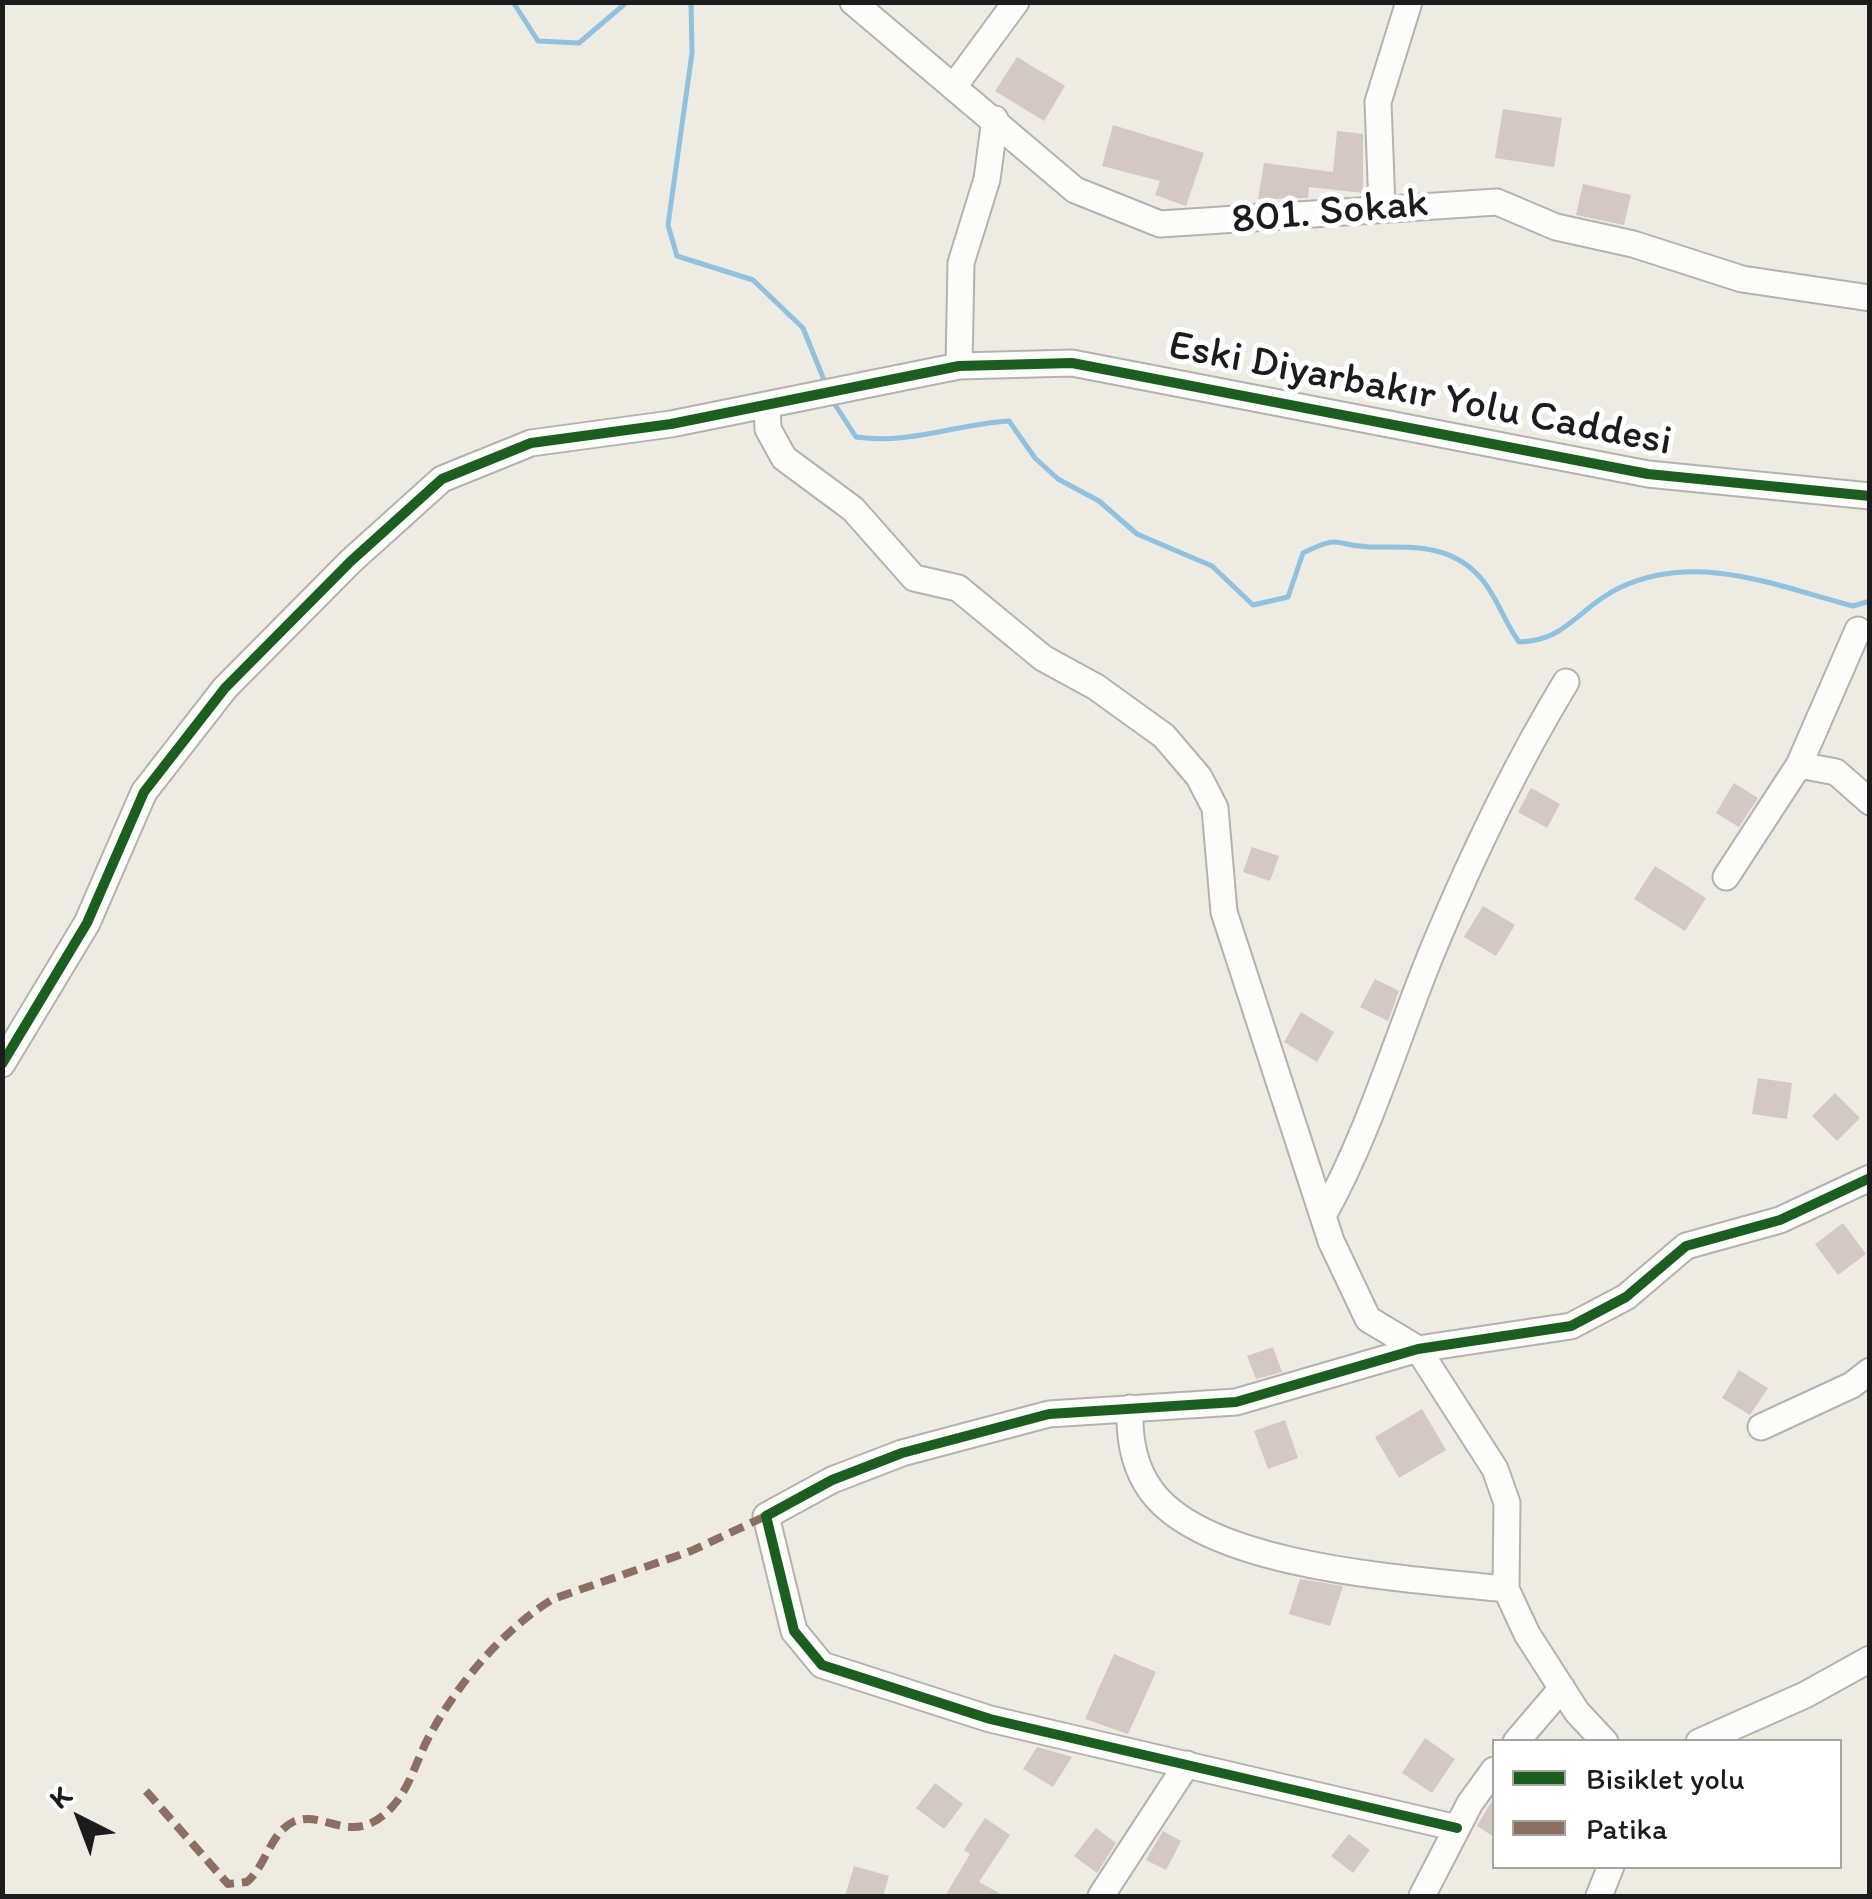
<!DOCTYPE html>
<meta charset="utf-8">
<style>
body{margin:0}
#map{position:relative;width:1872px;height:1899px;overflow:hidden;background:#eeebe2;font-family:Itim,sans-serif}
canvas{display:block}
.frame{position:absolute;inset:0;border:5px solid #1c1c1c;pointer-events:none}
.legend{position:absolute;left:1492px;top:1739px;width:350px;height:130px;box-sizing:border-box;background:#fff;border:2px solid #a4a4a4;margin:0;padding:12px 18px;list-style:none;font-size:30px;color:#1c1c1c}
.legend li{display:flex;align-items:center;gap:20px;height:50px}
.legend b{width:50px;border:2px solid #a4a4a4}
.north{position:absolute;left:30px;top:1769px;width:100px;height:100px;-webkit-text-stroke:8px #fff;paint-order:stroke;rotate:318deg;font-size:28px;font-weight:700;line-height:40px;text-align:center;color:#1c1c1c}
.north::after{content:'';display:block;margin:auto;width:35px;height:45px;background:#1c1c1c;clip-path:polygon(50% 0,100% 100%,50% 72%,0 100%)}
</style>
<div id="map">
<canvas width="1872" height="1899"></canvas>
<div class="frame"></div>
<ul class="legend">
<li><b style="height:12px;background:#1b5e20"></b>Bisiklet yolu</li>
<li><b style="height:12px;background:#8d6e63"></b>Patika</li>
</ul>
<div class="north">K</div>
</div>
<script>
const c = document.querySelector('canvas').getContext('2d');
c.lineJoin = 'round';
function trace(path, color, width, dash) { c.strokeStyle = color; c.lineWidth = width; c.lineCap = dash ? 'butt' : 'round'; c.setLineDash(dash || []); c.stroke(path); }
function fillPath(path, color) { c.fillStyle = color; c.fill(path, 'evenodd'); }
function write(font, color, halo, rows, align = 'center') {
  c.font = font + ' Itim,sans-serif'; c.lineWidth = 10; c.setLineDash([]); c.textBaseline = 'middle'; c.strokeStyle = halo; c.fillStyle = color; for (const [text, x, y, turn = 0] of rows) {
    c.save(); c.translate(x, y); c.rotate((+turn || 0) * Math.PI / 180); c.textAlign = isNaN(turn) ? turn : align; if (halo) c.strokeText(text, 0, 0); c.fillText(text, 0, 0); c.restore();
  }
}
const stream = new Path2D(`
 M513,2L538,41L579,43L627,2
 M691,2L692,53L668,225L677,256L753,280L803,328L826,385
 M832,400L856,437C908,445 957,424 1009,421L1035,458L1058,479L1099,501L1137,534L1212,566L1253,605L1288,597L1303,553C1344,533 1332,546 1370,547C1411,547 1454,543 1484,582C1498,600 1505,623 1519,642C1567,641 1579,607 1619,588C1697,551 1776,586 1853,606L1870,601`);
const building = new Path2D(`
 M1017,57L1065,86L1044,121L995,91Z
 M1503,109L1562,118L1554,167L1495,158Z
 M1113,125L1204,153L1186,206L1155,195L1160,181L1102,166Z
 M1337,131L1363,134V193L1309,187L1308,198L1258,199L1264,163L1333,172Z
 M1583,184L1631,195L1624,225L1576,215Z
 M1734,783L1758,798L1739,827L1716,813Z
 M1531,788L1560,804L1547,828L1518,812Z
 M1252,847L1279,856L1270,881L1243,872Z
 M1655,866L1706,898L1685,931L1634,899Z
 M1483,906L1515,925L1496,956L1464,937Z
 M1375,979L1399,991L1388,1021L1360,1007Z
 M1301,1012L1334,1032L1317,1062L1284,1042Z
 M1758,1078L1792,1083L1787,1119L1752,1114Z
 M1835,1093L1860,1118L1837,1141L1812,1116Z
 M1843,1223L1866,1254L1838,1275L1815,1244Z
 M1273,1347L1282,1372L1256,1379L1247,1356Z
 M1739,1370L1768,1388L1750,1415L1722,1398Z
 M1422,1409L1446,1450L1399,1478L1375,1437Z
 M1285,1420L1298,1458L1268,1469L1254,1431Z
 M1300,1579L1343,1586L1330,1626L1289,1614Z
 M1114,1654L1156,1672L1128,1734L1085,1719Z
 M1425,1738L1455,1759L1432,1793L1402,1773Z
 M1037,1747L1072,1757L1053,1787L1023,1769Z
 M935,1783L963,1804L944,1829L916,1808Z
 M1492,1801L1494,1803V1837L1477,1826Z
 M985,1818L1010,1835L979,1882L1005,1896H945L970,1854L964,1850Z
 M1096,1828L1116,1843L1097,1873L1074,1856Z
 M1163,1831L1181,1841L1166,1870L1146,1860Z
 M1349,1834L1370,1850L1353,1873L1331,1856Z
 M854,1866L889,1876L883,1896H845Z`);
const minor = new Path2D(`
 M853,2L1075,190L1160,224L1497,202L1556,227L1633,244L1742,279L1870,298
 M955,85L1016,2
 M1382,207L1378,102L1409,2
 M959,366L961,263L987,179L995,119
 M767,405L768,429L784,458L853,509L914,578L958,588L1043,658L1096,687L1164,736L1199,777L1215,808L1224,912L1331,1241L1368,1319L1418,1349L1495,1469L1507,1503L1506,1589L1527,1634L1577,1712L1605,1742
 M1799,765L1836,772L1870,802
 M1726,877L1799,765L1858,630
 M2,1064L87,923L144,792L225,688L351,561L442,479L531,443L671,424L959,366L1072,363L1648,474L1870,496
 M1324,1214C1371,1129 1397,1036 1434,947C1472,856 1515,766 1566,682
 M1130,1408C1129,1435 1133,1465 1150,1489C1205,1569 1415,1579 1506,1589
 M1761,1427L1852,1385L1870,1371
 M1516,1742L1562,1688
 M1699,1742L1805,1695L1870,1659
 M1457,1828L990,1719L822,1665L794,1631L766,1516L832,1480L902,1453L1049,1414L1236,1402L1418,1349L1571,1326L1626,1297L1686,1246L1780,1220L1870,1178
 M1101,1896L1187,1764
 M1422,1896L1470,1803L1494,1770
 M1599,1896L1611,1866`);
const quiet = new Path2D(`
 M146,1791L228,1884L247,1882C266,1866 270,1833 293,1822C324,1808 353,1850 392,1807C411,1787 417,1757 431,1733C459,1682 504,1629 553,1599L691,1551L766,1516`);
const cycleway = new Path2D(`
 M2,1064L87,923L144,792L225,688L351,561L442,479L531,443L671,424L959,366L1072,363L1648,474L1870,496
 M1457,1828L990,1719L822,1665L794,1631L766,1516L832,1480L902,1453L1049,1414L1236,1402L1418,1349L1571,1326L1626,1297L1686,1246L1780,1220L1870,1178`);
const streetNames = [
 ["801. Sokak",1330,213,-5],
 ["Eski Diyarbakır Yolu Caddesi",1420,395,11]
];
trace(stream, '#90c1df', 5);
fillPath(building, '#d3c8c3');
trace(minor, '#b4b2ac', 29);
trace(minor, '#fcfcfb', 25);
trace(quiet, '#8d6e63', 8, [15, 8]);
trace(cycleway, '#1b5e20', 10);
write('42px', '#1c1c1c', '#fff', streetNames);
</script>
